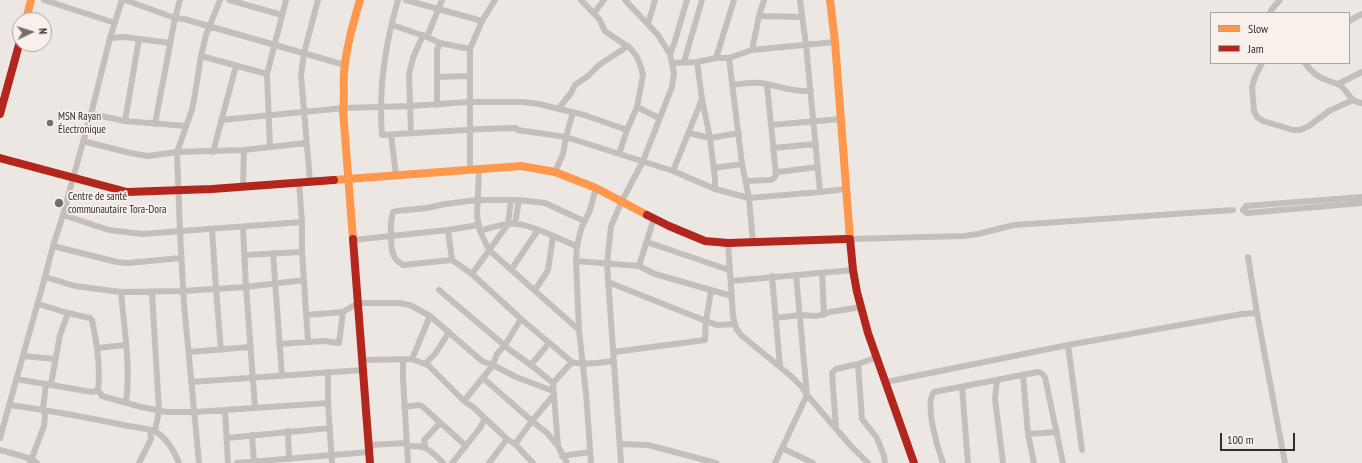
<!DOCTYPE html>
<meta charset="utf-8">
<style>
body{margin:0}
#map{position:relative;width:1362px;height:463px;overflow:hidden;background:#ece7e3;font-family:"PT Sans Narrow",sans-serif}
canvas{display:block}
.legend{position:absolute;left:1210px;top:12px;width:140px;height:52px;box-sizing:border-box;background:#f8f1eb;border:1px solid #aaa39e;margin:0;padding:5px 7px;list-style:none;font-size:12px;color:#362d2a}
.legend li{display:flex;align-items:center;gap:8px;height:20px}
.legend b{width:20px;border:1px solid #aaa39e}
.north{position:absolute;left:12px;top:12px;width:40px;height:40px;box-sizing:border-box;background:#f8f1eb;border:1px solid #aaa39e;border-radius:50%;rotate:86deg;font-size:11px;font-weight:700;line-height:16px;text-align:center;color:#362d2a}
.north::after{content:'';display:block;margin:auto;width:14px;height:18px;background:#766e6b;clip-path:polygon(50% 0,100% 100%,50% 72%,0 100%)}
.scale{position:absolute;left:1220px;top:433px;width:75px;height:18px;box-sizing:border-box;border:2px solid #362d2a;border-top:0;padding-left:5px;font-size:12px;line-height:14px;white-space:nowrap;color:#362d2a;-webkit-text-stroke:3px #f8f1eb;paint-order:stroke}
</style>
<div id="map">
<canvas width="1362" height="463"></canvas>
<ul class="legend">
<li><b style="height:5px;background:#ff974d"></b>Slow</li>
<li><b style="height:5px;background:#b3261e"></b>Jam</li>
</ul>
<div class="north">N</div>
<div class="scale">100 m</div>
</div>
<script>
const c = document.querySelector('canvas').getContext('2d');
c.lineJoin = 'round';
function trace(path, color, width, dash) { c.strokeStyle = color; c.lineWidth = width; c.lineCap = dash ? 'butt' : 'round'; c.setLineDash(dash || []); c.stroke(path); }
function write(font, color, halo, rows, align = 'center') {
  c.font = font + ' "PT Sans Narrow",sans-serif'; c.lineWidth = 3.5; c.setLineDash([]); c.textBaseline = 'middle'; c.strokeStyle = halo; c.fillStyle = color; for (const [text, x, y, turn = 0] of rows) {
    c.save(); c.translate(x, y); c.rotate((+turn || 0) * Math.PI / 180); c.textAlign = isNaN(turn) ? turn : align; if (halo) c.strokeText(text, 0, 0); c.fillText(text, 0, 0); c.restore();
  }
}
const street = new Path2D(`
 M44,0L115,23
 M125,0L175,18L184,19L345,65
 M229,0L282,15
 M398,0C385,45 378,88 382,135L482,129L516,128L517,130L566,137L673,171L715,189L749,198L820,192L806,45L800,0
 M406,0L482,21
 M581,0L599,19L605,31L631,49L637,57L641,67L643,75L637,107L627,130L619,154
 M594,13L604,0
 M1270,13L1272,9L1280,0
 M759,16L802,17
 M1349,21L1362,14
 M648,24L655,0
 M392,25L427,37L440,43L470,49
 M427,37L442,0
 M110,38L124,37L170,43
 M752,50L759,16L764,0
 M670,54L674,44L687,0
 M201,56L267,74
 M716,58L734,0
 M729,58L742,164L749,198L753,242
 M684,62L702,0
 M672,63L697,62L716,58H729L752,50L835,42
 M1262,63L1255,77L1252,87L1254,111L1257,117L1263,121L1293,130H1300L1309,126L1329,111L1353,100
 M1305,63C1311,72 1319,78 1329,81C1334,83 1338,83 1341,86C1350,93 1348,101 1362,103
 M437,77L469,76
 M1338,84L1362,72
 M732,85C742,84 751,82 761,83C780,86 790,92 811,91
 M767,85L776,175
 M702,99L710,138L715,179V189
 M437,105V50L440,43
 M637,107L659,118
 M558,109L571,93L575,85L588,76L599,65L628,46
 M91,114L125,121L186,126
 M221,120L344,108L410,106L469,102H523L539,104L584,115L627,130
 M125,121L139,39
 M155,124L175,18L180,0
 M771,125L841,119
 M411,133L409,74L413,58L423,35
 M689,133L710,138L739,133
 M391,135L396,175
 M83,141L130,153L148,156L177,152L244,150L306,143
 M270,147L267,74L286,0
 M773,148L816,144
 M213,152L236,66
 M479,168L477,216L480,231L489,250L579,330
 M714,168L742,164
 M470,169V49L482,21L495,0
 M673,171L702,99L697,62
 M555,172L563,154L566,137L573,112
 M310,181L301,75L304,53L318,0
 M746,181L770,180L774,178L778,172L818,167
 M299,182L302,222V252L308,342
 M243,187L244,150
 M820,192L846,189
 M1362,197L1246,206L1243,210L1247,213L1362,203
 M63,215L109,230L142,234L302,222
 M584,221L545,203L519,200H477L445,204L427,208L396,211L393,212C390,221 390,248 394,256C395,260 400,263 403,265L452,260L472,274L521,319L572,362C583,366 603,362 614,361
 M515,224L519,200
 M243,227L246,287L255,407
 M212,229L216,289L221,350
 M448,230L478,225
 M480,231C489,228 499,225 508,224C529,222 558,239 577,246
 M850,239L964,236L978,234L1014,225L1233,210
 M353,240L448,230L452,260
 M647,242L729,270
 M728,243L733,316L736,328L741,335L792,377L802,387L807,395L850,445L868,463
 M53,246L117,262L128,263L181,258
 M273,253L282,376
 M245,255L302,252
 M1248,257L1257,313L1285,463
 M576,261L639,266L655,274L732,296
 M639,266L654,218
 M511,270L538,230
 M822,273L824,315
 M472,274L508,224L511,200
 M772,276L780,366
 M45,277L75,286L121,292L183,291L246,287L304,280
 M731,281L853,270
 M608,282L706,321L717,325L735,324
 M439,290L510,350L536,369L553,383
 M535,290L545,275L548,270L553,236
 M121,292C124,328 131,366 126,403
 M152,292L159,411L155,431
 M38,304L68,313L90,318L92,320C97,343 101,367 98,390
 M306,315L343,312
 M775,318L800,315L817,316L830,312L861,307
 M279,344L324,341L339,343L343,312L358,303H399L410,305L430,316L482,361L493,365L516,377L553,391
 M1068,345L1082,450
 M97,348L126,345
 M189,352L250,347
 M614,352L705,340L706,321L711,291
 M23,356L55,359
 M412,359L430,316
 M362,360L412,359L428,365L464,401L473,407L507,439L515,444L533,463
 M403,360V378L408,463
 M425,364L435,354L449,332
 M858,364L862,419L877,438L884,456L885,463
 M531,365L549,343
 M328,372V403L332,463
 M1023,375L1028,434L1034,463
 M483,378L532,421L515,444
 M16,379L92,392L98,390L102,396L141,407L167,412H195L328,403
 M997,380L995,399L1003,463
 M191,382L363,370
 M886,382L1068,345L1242,314L1257,313
 M51,384L60,335L68,313
 M962,387L968,463
 M553,396L532,421L547,433L558,446L553,383L572,362
 M464,401L493,365L497,354L505,345L521,319
 M9,405C47,410 85,417 123,425C132,427 148,428 156,432C167,438 174,451 179,463
 M404,407L419,405L422,406L466,446
 M225,410L228,463
 M836,428L832,373L836,369L858,364L877,357
 M288,431L289,459
 M1028,434L1057,432
 M252,435L254,462
 M0,438L45,277L53,246L63,215L73,178L91,114L110,38L122,0
 M227,438L330,428
 M620,444L648,445L716,463
 M369,445L407,443
 M407,446C427,445 430,450 443,463
 M422,446L425,444L424,440L440,423
 M558,446L567,463
 M782,448L813,463
 M0,450L32,459L37,463
 M562,456L590,452
 M30,463L44,426L45,416L43,409L46,384
 M139,463L151,439L150,430
 M199,463L184,304L180,232L177,152L192,110L195,94L201,56L206,35L220,0
 M237,463L369,452
 M452,463L480,428L485,418
 M489,463L507,439
 M591,463L586,393L579,330L576,261L577,246L581,229L590,210L596,188
 M621,463L607,264L611,226L622,201L643,161L672,87L674,73L670,54L658,35L625,0
 M775,463L807,395L796,275
 M943,463C938,449 924,404 934,392L1038,372L1041,373L1045,377L1063,463`);
const slow = new Path2D(`
 M830,0L835,42L850,239H846
 M26,20L31,0
 M334,180L521,166L555,172L596,188L647,215
 M353,239L343,110C345,98 343,85 344,73C346,48 353,24 360,0`);
const jam = new Path2D(`
 M0,114L20,41
 M0,158L127,192L212,189L334,180
 M647,215L669,226L705,241L728,243L846,239
 M353,239L370,463
 M850,239L853,270L857,292L868,333L914,463`);
const markers = [
 [50,123,4,"#766e6b"],
 [59,203,5,"#766e6b"]
];
const poiNames = [
 ["MSN Rayan",58,117],
 ["Électronique",58,130],
 ["Centre de santé",68,197],
 ["communautaire Tora-Dora",68,210]
];
trace(street, '#c5bfbc', 6);
trace(slow, '#ff974d', 8);
trace(jam, '#b3261e', 8);
for (const [x, y, r, color] of markers) { const dot = new Path2D(); dot.arc(x, y, r, 0, 2 * Math.PI); c.fillStyle = color; c.fill(dot); trace(dot, '#f8f1eb', 1.5); }
write('11px', '#362d2a', '#f8f1eb', poiNames, 'left');
</script>
